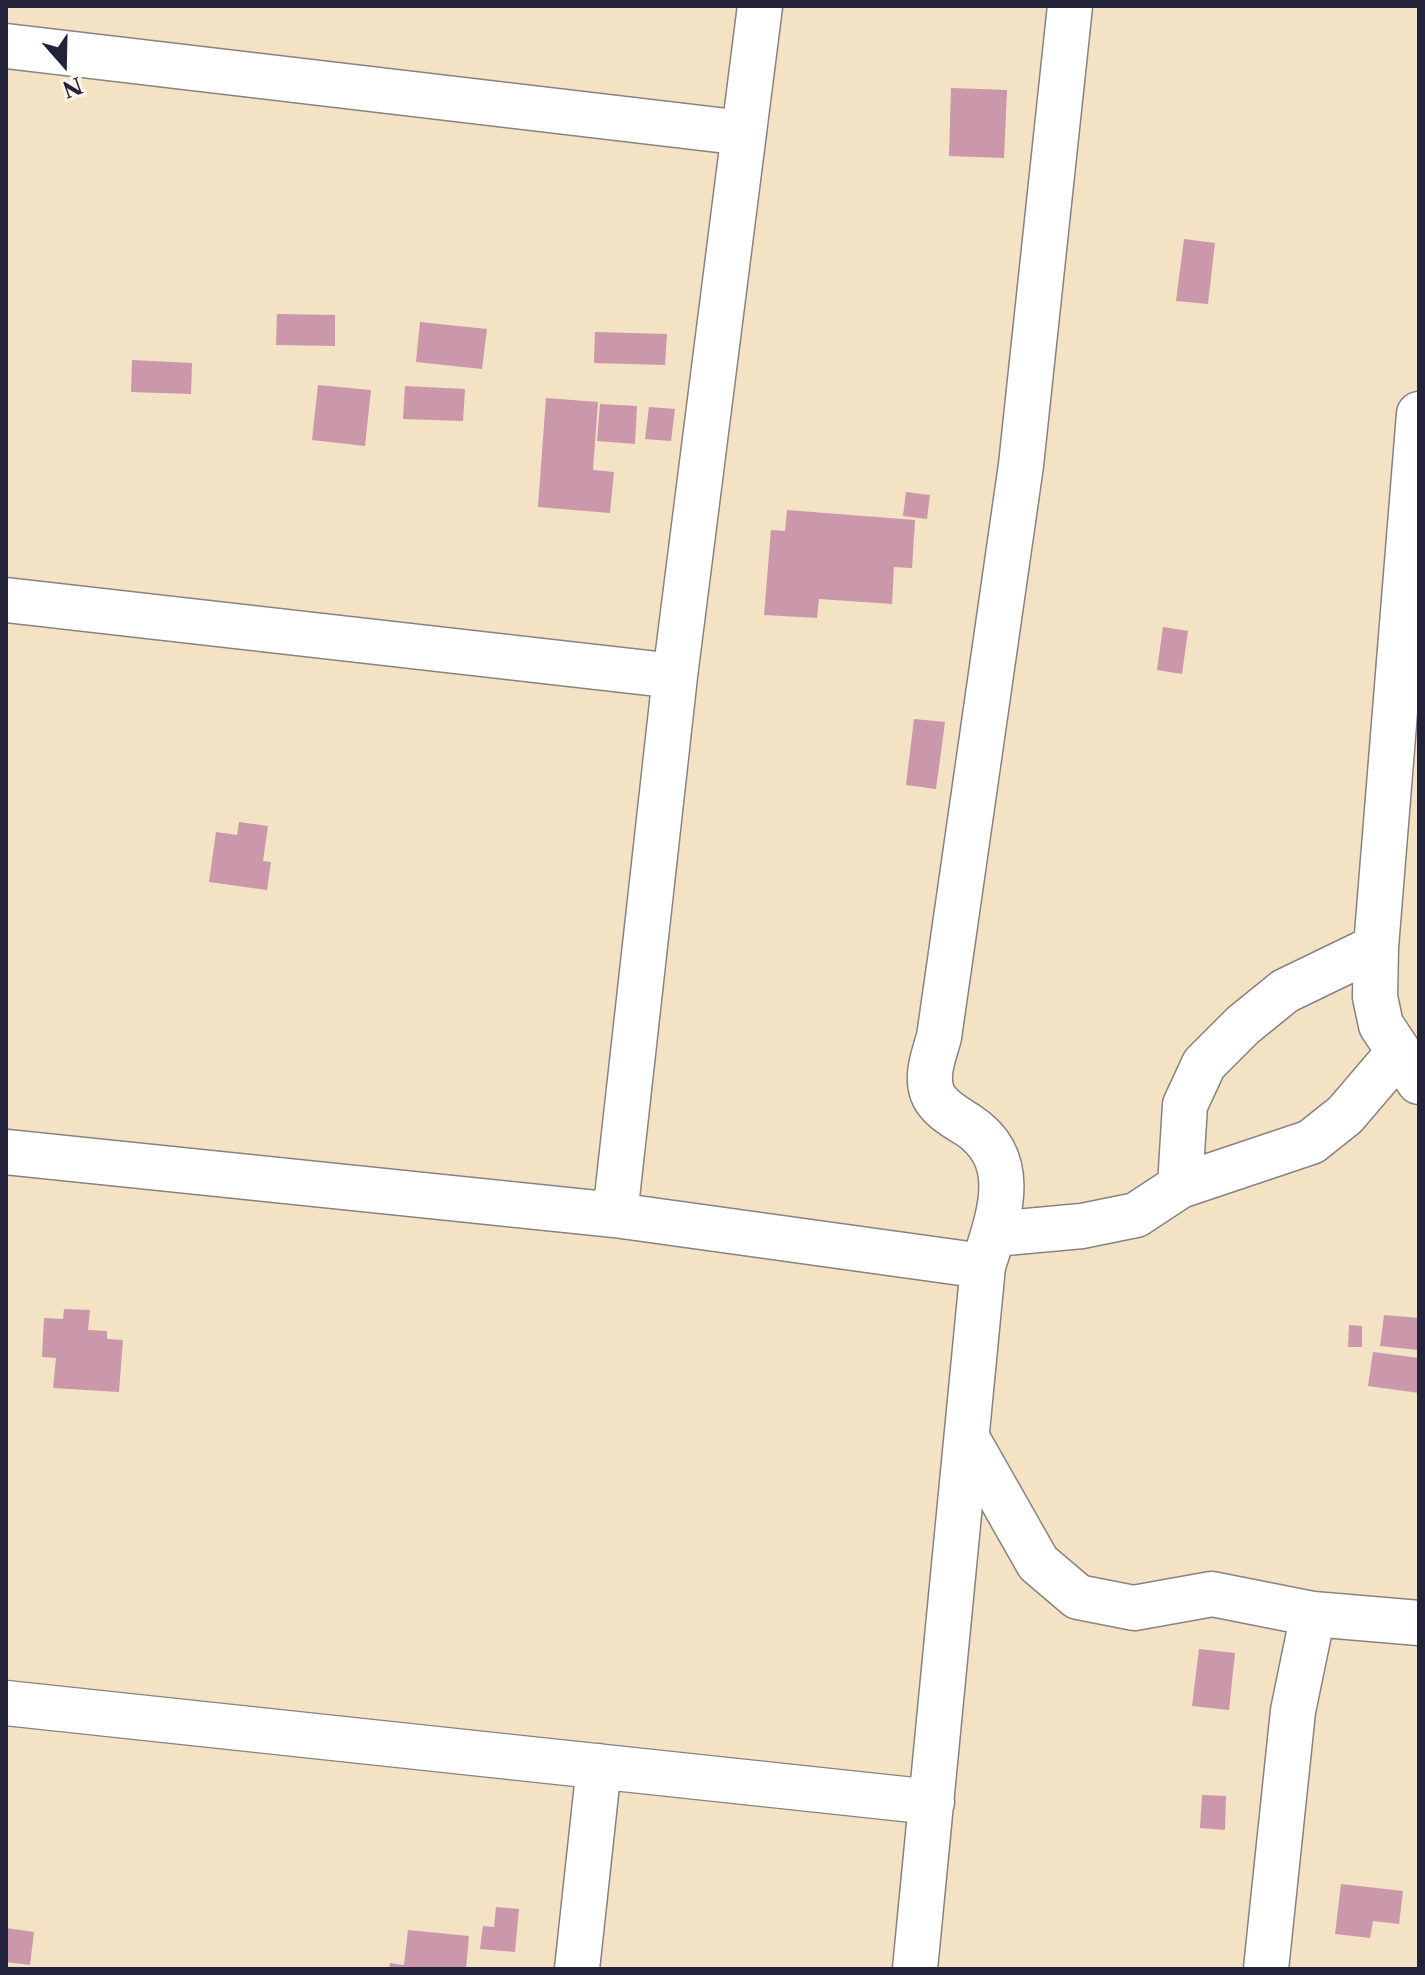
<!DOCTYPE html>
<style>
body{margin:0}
#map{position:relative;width:1425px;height:1975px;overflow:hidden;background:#f3e2c4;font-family:"Libre Caslon Text",serif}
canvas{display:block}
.frame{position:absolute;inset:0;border:8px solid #22223b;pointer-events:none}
.north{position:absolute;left:24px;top:24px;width:80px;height:80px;-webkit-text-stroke:6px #fcf5e5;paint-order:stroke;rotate:160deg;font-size:22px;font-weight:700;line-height:32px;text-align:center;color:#22223b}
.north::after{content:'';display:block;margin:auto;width:28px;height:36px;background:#22223b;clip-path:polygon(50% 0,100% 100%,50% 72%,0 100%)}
</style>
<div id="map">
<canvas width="1425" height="1975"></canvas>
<div class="frame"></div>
<div class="north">N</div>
</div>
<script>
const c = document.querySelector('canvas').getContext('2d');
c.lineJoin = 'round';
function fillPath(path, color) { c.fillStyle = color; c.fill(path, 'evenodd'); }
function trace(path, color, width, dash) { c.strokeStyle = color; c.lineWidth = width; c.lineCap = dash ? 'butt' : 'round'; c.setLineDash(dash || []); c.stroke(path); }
const building = new Path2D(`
 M951,88L1007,90L1004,158L949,156Z
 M1184,239L1215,243L1208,304L1176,301Z
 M277,314L335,315V346L276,345Z
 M420,322L487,329L482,369L416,362Z
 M595,332L667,334L665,365L594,363Z
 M132,360L192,363L191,394L131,392Z
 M318,385L371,390L365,446L312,440Z
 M405,386L465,389L463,421L403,419Z
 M546,398L598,402L593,470L614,472L610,513L538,507Z
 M600,404L637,406L635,444L597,441Z
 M649,407L675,409L671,441L645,439Z
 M906,492L930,495L927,519L903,516Z
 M787,510L915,520L912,568L894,567L892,604L819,599L817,618L764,615L771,530L785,531Z
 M1163,627L1188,631L1182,674L1157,670Z
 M914,719L945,722L936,789L906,785Z
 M239,822L268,826L263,861L271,862L267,890L209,882L216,832L237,835Z
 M64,1309L90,1310L88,1330L107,1331V1339L123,1340L119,1392L53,1388L56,1358L42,1357L44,1318L63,1319Z
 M1384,1315L1419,1318V1350L1380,1346Z
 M1349,1325L1362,1326V1347H1348Z
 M1373,1352L1419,1358V1393L1368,1386Z
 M1199,1649L1235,1653L1229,1710L1192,1706Z
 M1202,1795L1226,1796L1225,1830L1200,1828Z
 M1341,1884L1403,1891L1399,1924L1373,1921L1370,1938L1335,1934Z
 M496,1907L519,1909L515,1952L480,1949L483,1926L494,1927Z
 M6,1928L34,1932L30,1965L6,1962Z
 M408,1930L469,1936L466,1969H389L390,1963L404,1965Z`);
const minor = new Path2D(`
 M6,46L744,133
 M1419,414L1376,947L1375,997L1381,1025L1419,1082
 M6,600L675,676
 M6,1152L615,1215L983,1266
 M1180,1186L1185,1105L1204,1064L1243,1025L1285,991L1376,947
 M615,1215L675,676L760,6
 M994,1234L1082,1226L1136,1215L1180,1186L1311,1142L1345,1115L1398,1053
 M967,1438L1038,1563L1078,1597L1134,1608L1212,1594L1313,1614L1419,1623
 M6,1703L932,1802
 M577,1969L599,1766
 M915,1969L983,1266C999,1216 1021,1160 968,1125C955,1117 937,1107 932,1092C926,1074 934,1055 939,1037L1021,465L1070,6
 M1266,1969L1293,1711L1313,1614`);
fillPath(building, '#ca97ab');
trace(minor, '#8a8280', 47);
trace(minor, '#fff', 44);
</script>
